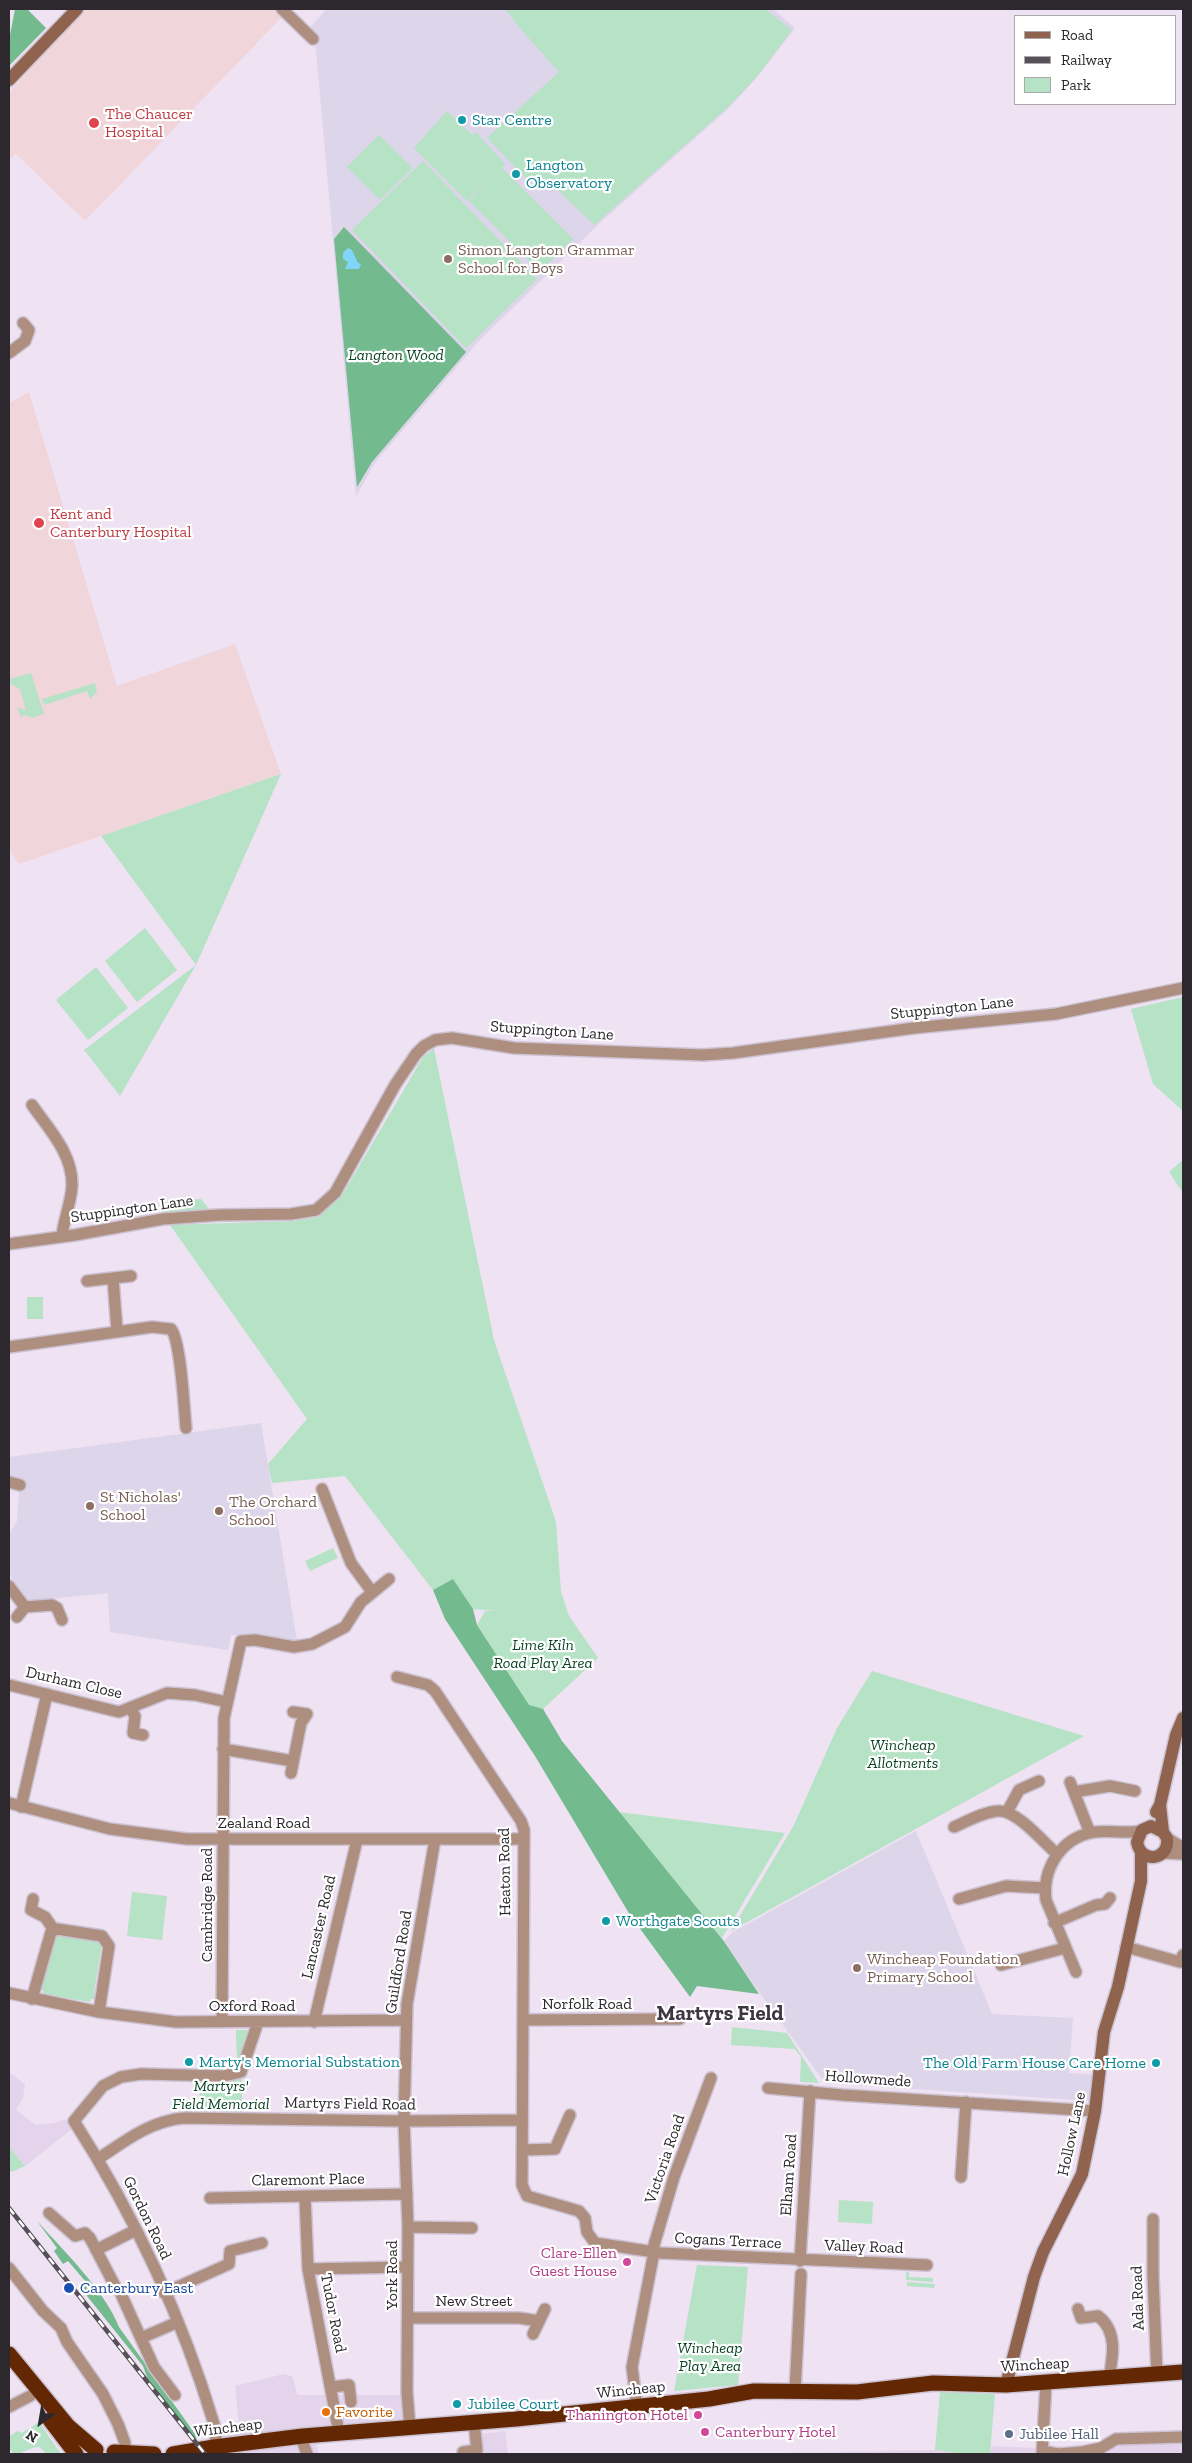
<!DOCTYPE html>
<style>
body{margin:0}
#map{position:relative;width:1192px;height:2463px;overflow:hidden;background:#eee2f3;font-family:"Zilla Slab",serif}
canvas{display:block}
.frame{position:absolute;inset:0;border:10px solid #2c282e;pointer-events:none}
.legend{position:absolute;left:1014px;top:15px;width:162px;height:90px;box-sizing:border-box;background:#fff;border:1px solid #aba9ab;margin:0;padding:6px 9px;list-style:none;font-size:15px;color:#2c282e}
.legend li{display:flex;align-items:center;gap:10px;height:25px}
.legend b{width:25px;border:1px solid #aba9ab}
.north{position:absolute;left:15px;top:2398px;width:50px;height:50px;-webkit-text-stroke:4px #fff;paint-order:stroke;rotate:212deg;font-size:14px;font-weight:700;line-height:20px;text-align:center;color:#2c282e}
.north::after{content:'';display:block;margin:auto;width:18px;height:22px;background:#2c282e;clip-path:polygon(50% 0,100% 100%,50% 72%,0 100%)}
</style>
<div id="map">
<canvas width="1192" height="2463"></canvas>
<div class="frame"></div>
<ul class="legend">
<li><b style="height:6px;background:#8f634d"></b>Road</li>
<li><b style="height:6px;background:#565058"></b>Railway</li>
<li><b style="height:14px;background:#b6e2c5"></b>Park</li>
</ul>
<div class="north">N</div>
</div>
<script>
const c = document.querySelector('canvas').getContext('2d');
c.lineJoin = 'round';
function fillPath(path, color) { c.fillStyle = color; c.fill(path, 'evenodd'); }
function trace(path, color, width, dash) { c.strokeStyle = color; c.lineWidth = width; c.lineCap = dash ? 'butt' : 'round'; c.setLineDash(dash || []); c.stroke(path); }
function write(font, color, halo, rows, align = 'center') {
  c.font = font + ' "Zilla Slab",serif'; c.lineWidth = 4.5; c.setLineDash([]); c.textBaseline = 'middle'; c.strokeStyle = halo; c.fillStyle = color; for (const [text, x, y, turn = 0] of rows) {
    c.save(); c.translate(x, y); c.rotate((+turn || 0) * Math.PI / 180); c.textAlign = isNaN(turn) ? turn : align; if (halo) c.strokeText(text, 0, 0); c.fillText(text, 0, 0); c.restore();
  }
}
const built = new Path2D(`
 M9,2072L25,2084L23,2098L16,2110L36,2125L54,2123L65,2119L72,2129L25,2166L9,2147Z
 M284,2374L293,2377L297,2395H405L407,2420L316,2445L319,2454H221L224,2426L239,2425L235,2386Z
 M505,2431L508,2454H482L479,2434Z
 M1183,2440V2454H1095L1117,2442Z
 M991,2446L1035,2448V2454H990Z
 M935,2450L962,2454H729Z`);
const education = new Path2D(`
 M327,9H773L795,28L759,75L729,108L603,220L478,342L374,464L356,497L316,50L311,26Z
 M261,1423L297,1641L250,1635H231L228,1650L110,1632L108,1593L28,1601L15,1585L9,1571V1535L17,1521L20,1481L9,1478V1457Z
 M916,1831L992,2014L1073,2018L1069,2073L1094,2075L1091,2101L825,2083L723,1942L733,1932Z`);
const medical = new Path2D(`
 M83,9H274L283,16L85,221L16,154L9,160V93Z
 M29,392L117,686L235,644L281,774L19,864L9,849V403Z`);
const green = new Path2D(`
 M505,9H765L792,30L754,80L726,109L594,225L552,184L530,182L487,138L559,72L519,27Z
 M447,111L472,135L476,132L505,164L502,168L573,239L540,272L469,201L495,174L467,201L414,148Z
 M379,135L413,168L380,200L347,167Z
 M423,161L537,279L466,348L352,230Z
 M31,673L44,714L32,718L25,715L21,717L17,707L26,711L20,689L11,684L9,679Z
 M95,683L97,692L90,699L87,691L44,705L42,699Z
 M281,774L196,965L120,1096L84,1050L196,965L101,836Z
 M145,928L177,970L137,1002L105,961Z
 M96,967L128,1008L88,1040L56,1000Z
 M1183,997V1111L1153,1084L1131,1009Z
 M434,1049L494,1340L556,1522L561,1592L569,1616L598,1658L543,1709L529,1706L477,1625L485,1611H497L473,1609L453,1579L433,1590L345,1476L272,1483L268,1464L307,1419L170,1225L293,1221L318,1217L341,1197L423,1057Z
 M1183,1160V1193L1169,1172Z
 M201,1199L210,1210L163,1216L160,1210L162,1202Z
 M27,1297H43V1319H27Z
 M333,1548L338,1558L310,1571L305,1561Z
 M872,1671L1084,1736L731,1931L794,1825L837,1728Z
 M618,1812L785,1833L722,1938Z
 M132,1892L167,1896L162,1940L127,1936Z
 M57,1933L101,1938L105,1947L101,1949L94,1993L98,1996L97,1999H91L90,2002L43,1994V1990L37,1989L39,1983L43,1982Z
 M732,2027L787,2033L819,2083L800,2082L801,2057L795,2049L731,2045Z
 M236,2030H247L251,2034L237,2067Z
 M242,2078V2112L200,2110V2079Z
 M9,2147L25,2166L11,2172L9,2170Z
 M839,2200L873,2202L872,2224L838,2222Z
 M697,2265L748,2267L738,2385L674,2391Z
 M906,2272H909V2277L933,2278V2282L906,2280Z
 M907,2282L935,2284L934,2288L907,2286Z
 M940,2392L995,2394L990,2454H962L935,2450Z
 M39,2422L61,2454H46L40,2447C29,2447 23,2454 13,2454L9,2446V2437L17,2431L22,2433Z`);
const forest = new Path2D(`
 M15,9H27L46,28L9,66V40Z
 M344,227L466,352L372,462L357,487L334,239Z
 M453,1579L473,1609L477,1625L529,1705L543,1709L562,1741L723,1940L759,1994L697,1986L690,1997L630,1915L535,1756L445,1619L433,1590Z
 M37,2221C63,2250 105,2291 119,2327L198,2438L194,2439L147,2377L143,2366L87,2296L81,2286L86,2282L68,2261L63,2264L54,2251L57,2248Z`);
const water = new Path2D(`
 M348,248L352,250L358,263L361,264L359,269H345L348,262L343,259V253Z`);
const street = new Path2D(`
 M282,9L313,39
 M9,353L25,341L29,330L23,323
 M32,1105C49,1129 73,1154 72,1186C71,1203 64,1219 62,1235
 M9,1244L75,1235L163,1219L219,1215L291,1214L316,1210L335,1193L395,1085L416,1054L424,1046L435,1040L452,1038L514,1048L703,1055L733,1053L914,1028L1056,1014L1183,988
 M113,1278L117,1331
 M87,1281L131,1276
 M9,1347L152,1327L171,1329C181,1341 184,1409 186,1428
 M9,1482L20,1485
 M322,1489L351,1563L372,1592
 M9,1586L25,1607L52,1605L57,1608L62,1620
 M17,1617L25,1607
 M397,1677L428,1685L435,1691L521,1821L524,1830L522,2185L527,2196L579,2211L585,2218L587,2232L595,2243L661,2253L927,2265
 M9,1685L119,1712L167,1693L195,1695L227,1702
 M131,1709L135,1716L133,1733L143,1735
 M223,1749L293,1761
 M291,1773L301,1723L307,1714L293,1712
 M1070,1782L1090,1833
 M1074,1792L1110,1786L1135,1791
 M9,1803L110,1829L187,1839H523
 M21,1807L47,1694
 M1007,1812L1019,1790L1039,1781
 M954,1827C968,1821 983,1812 998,1811C1016,1809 1044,1843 1057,1854
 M1167,1838L1183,1848
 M1162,1853L1183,1854
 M33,1899L31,1910L45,1917L54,1930
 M959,1899L1006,1886L1044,1888
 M1054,1923L1096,1905L1105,1904L1110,1898
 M1126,1947L1180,1962L1183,1955
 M1001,1965L1065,1948
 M1076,1972L1046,1900C1042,1869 1061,1837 1095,1832C1110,1830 1125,1834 1141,1831
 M9,1993L99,2012L176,2022L406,2020
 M32,1999L51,1932L57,1929L102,1936L109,1946L99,2012
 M523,2020L680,2019
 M222,2022L224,1718L241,1641L255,1640L294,1647L312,1644L345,1627L361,1602L389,1579
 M314,2022L357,1840
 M768,2088L842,2095L1095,2111
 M523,2150L555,2149L570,2115
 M98,2159C125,2141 150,2121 184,2118L404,2121L522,2120
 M961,2177L966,2102
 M305,2197L308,2269L339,2433
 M210,2198L407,2194
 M49,2213L75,2236L85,2233L90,2238L115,2286
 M1153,2219V2276L1157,2375
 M408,2227L472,2228
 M96,2250L136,2230
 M652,2252L674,2177L711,2078
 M800,2261L810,2091
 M9,2268L43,2311L61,2328L67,2342L103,2394L118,2424L125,2443V2453
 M308,2269L407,2267
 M164,2293L229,2264L230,2251L262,2243
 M121,2294L154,2367L175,2395
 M1078,2309L1081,2318L1098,2316C1118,2331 1113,2357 1109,2378
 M408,2318H519L539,2321
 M533,2334L545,2309
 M141,2338L178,2322
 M331,2387L349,2385L351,2402
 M795,2392L801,2274
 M9,2407L30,2396
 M637,2407L632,2367L654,2252
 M410,2428L407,2392L408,2227L404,2121L407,2004L435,1839
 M303,2436V2443L307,2454
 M214,2447L216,2436L214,2424C182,2317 134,2215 74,2121L103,2086L121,2077L141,2074L224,2076L241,2072L258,2022
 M1042,2451L1058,2454L1082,2452L1101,2448L1116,2439L1183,2437
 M463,2452L477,2450L474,2422
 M1042,2454L1046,2383`);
const secondary = new Path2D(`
 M9,80L77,9
 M1160,1805L1163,1832L1167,1838C1170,1860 1141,1865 1137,1842L1142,1830L1151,1826L1163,1832
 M1156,1812L1160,1805L1176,1735L1183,1718
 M1006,2385L1034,2277L1043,2252L1082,2174L1095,2111L1104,2032L1118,1987L1141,1881V1853`);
const highway = new Path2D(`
 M9,2354L68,2426L96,2450
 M50,2420L76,2454
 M114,2452L154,2454
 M173,2454L214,2447L303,2436L516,2419L709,2399L754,2391L857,2392L933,2383L1006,2385L1183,2372`);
const rail = new Path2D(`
 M9,2208L205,2454`);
const markers = [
 [462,120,5,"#0f9aa8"],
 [94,123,6,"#e0444e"],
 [516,174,5,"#0f9aa8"],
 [448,259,5,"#8d6e63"],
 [39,523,6,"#e0444e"],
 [90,1506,5,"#8d6e63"],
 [219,1511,5,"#8d6e63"],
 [606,1921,5,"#0f9aa8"],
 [857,1968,5,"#8d6e63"],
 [189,2062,5,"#0f9aa8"],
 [1156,2063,5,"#0f9aa8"],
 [627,2262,5,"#d1479c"],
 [69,2288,6,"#1a4fb4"],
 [457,2404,5,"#0f9aa8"],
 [326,2412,5,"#e8710a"],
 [698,2415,5,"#d1479c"],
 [705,2432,5,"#d1479c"],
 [1009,2434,5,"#5c6f8a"]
];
const healthNames = [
 ["The Chaucer",105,114],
 ["Hospital",105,132],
 ["Kent and",50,514],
 ["Canterbury Hospital",50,532]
];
const cultureNames = [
 ["Star Centre",472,120],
 ["Langton",526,165],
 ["Observatory",526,183],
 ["Worthgate Scouts",616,1921],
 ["Marty's Memorial Substation",199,2062],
 ["The Old Farm House Care Home",1146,2063,"right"],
 ["Jubilee Court",467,2404]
];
const educationNames = [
 ["Simon Langton Grammar",458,250],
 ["School for Boys",458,268],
 ["St Nicholas'",100,1497],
 ["School",100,1515],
 ["The Orchard",229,1502],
 ["School",229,1520],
 ["Wincheap Foundation",867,1959],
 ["Primary School",867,1977]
];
const parkNames = [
 ["Langton Wood",396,355],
 ["Lime Kiln",543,1645],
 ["Road Play Area",543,1663],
 ["Wincheap",903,1745],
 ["Allotments",903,1763],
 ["Martyrs'",221,2086],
 ["Field Memorial",221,2104],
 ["Wincheap",710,2348],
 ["Play Area",710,2366]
];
const streetNames = [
 ["Stuppington Lane",952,1008,-6],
 ["Stuppington Lane",552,1031,4],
 ["Stuppington Lane",132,1209,-8],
 ["Durham Close",74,1683,13],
 ["Zealand Road",264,1823],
 ["Heaton Road",505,1872,-91],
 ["Cambridge Road",207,1905,-90],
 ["Lancaster Road",319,1927,-77],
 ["Guildford Road",399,1962,-81],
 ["Norfolk Road",587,2004],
 ["Oxford Road",252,2006],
 ["Hollowmede",868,2079,4],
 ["Martyrs Field Road",350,2104,1],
 ["Hollow Lane",1072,2134,-78],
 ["Victoria Road",665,2159,-71],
 ["Elham Road",789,2175,-86],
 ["Claremont Place",308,2180,-1],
 ["Gordon Road",147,2218,64],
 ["Cogans Terrace",728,2241,3],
 ["Valley Road",864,2247,2],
 ["York Road",392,2275,-90],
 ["Ada Road",1138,2298,-92],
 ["New Street",474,2301],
 ["Tudor Road",333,2313,79],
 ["Wincheap",1035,2365,-3],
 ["Wincheap",631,2390,-6],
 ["Wincheap",228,2428,-7]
];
const hotelNames = [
 ["Clare-Ellen",617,2253],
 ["Guest House",617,2271],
 ["Thanington Hotel",688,2415],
 ["Canterbury Hotel",715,2432,"left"]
];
const transitNames = [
 ["Canterbury East",80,2288]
];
const foodNames = [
 ["Favorite",336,2412]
];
const serviceNames = [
 ["Jubilee Hall",1019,2434]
];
const districtNames = [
 ["Martyrs Field",720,2014]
];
fillPath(built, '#e4d4eb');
fillPath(education, '#ddd5ea');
fillPath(medical, '#f0d5db');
fillPath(green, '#b6e2c5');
fillPath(forest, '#73ba8e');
fillPath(water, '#80d6f9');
trace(street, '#cbc1d0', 14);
trace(secondary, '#cbc1d0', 15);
trace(highway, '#cbc1d0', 18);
trace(street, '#ad8e7f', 11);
trace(secondary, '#8f634d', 12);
trace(highway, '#632803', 15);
trace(rail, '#565058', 4.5);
trace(rail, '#fff', 2.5, [8]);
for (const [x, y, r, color] of markers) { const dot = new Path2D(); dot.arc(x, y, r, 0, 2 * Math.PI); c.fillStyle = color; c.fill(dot); trace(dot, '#fff', 2); }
write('16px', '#be3a42', '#fff', healthNames, 'left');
write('16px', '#0d838f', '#fff', cultureNames, 'left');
write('16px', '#785e54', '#fff', educationNames, 'left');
write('italic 16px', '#0b4427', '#fff', parkNames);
write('16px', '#2c282e', '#fff', streetNames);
write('16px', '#b23c85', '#fff', hotelNames, 'right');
write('16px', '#164399', '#fff', transitNames, 'left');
write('16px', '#c56008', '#fff', foodNames, 'left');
write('16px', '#4e5e75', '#fff', serviceNames, 'left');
write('bold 21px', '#3f3643', '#fff', districtNames);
</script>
